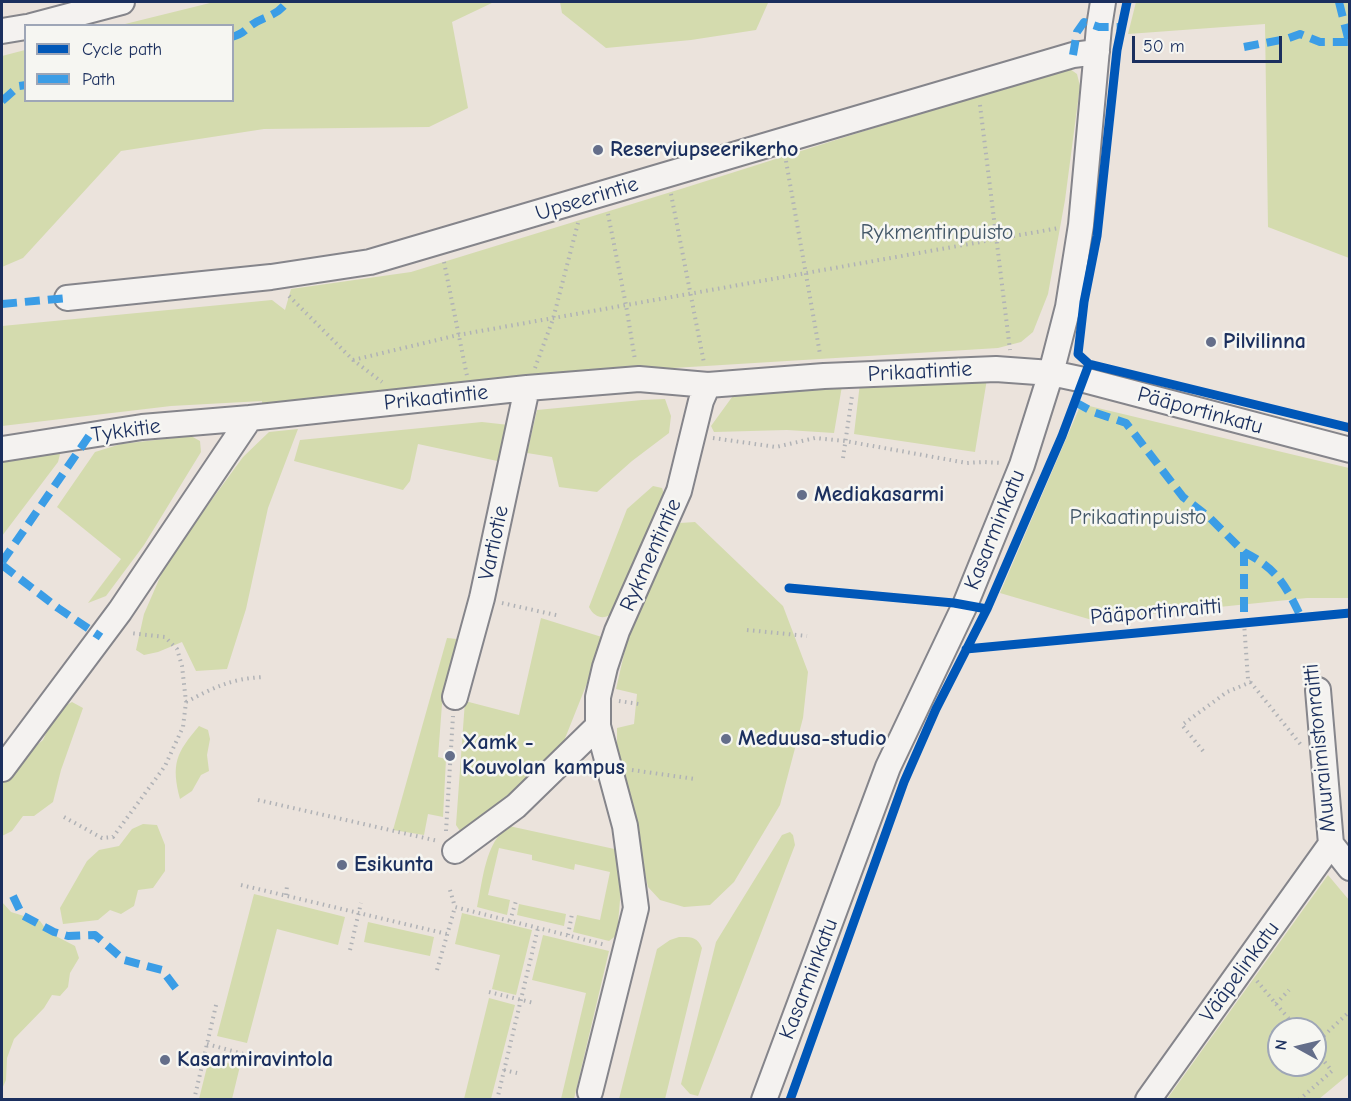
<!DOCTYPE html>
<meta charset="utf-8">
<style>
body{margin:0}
#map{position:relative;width:1351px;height:1101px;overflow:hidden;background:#ebe3dc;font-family:"Comic Neue",sans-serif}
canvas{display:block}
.frame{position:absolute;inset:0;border:3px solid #1b2f5e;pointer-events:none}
.legend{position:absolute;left:24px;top:24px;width:210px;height:78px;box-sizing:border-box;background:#f6f6f2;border:2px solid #9ea6b7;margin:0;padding:8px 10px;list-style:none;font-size:18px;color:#1b2f5e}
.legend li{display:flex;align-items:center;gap:12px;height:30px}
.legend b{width:30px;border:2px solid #9ea6b7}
.north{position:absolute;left:1267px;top:1017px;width:60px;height:60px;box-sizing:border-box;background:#f6f6f2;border:2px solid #9ea6b7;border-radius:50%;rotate:278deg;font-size:16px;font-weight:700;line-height:24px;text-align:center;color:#1b2f5e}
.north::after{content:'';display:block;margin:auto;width:21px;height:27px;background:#646e8a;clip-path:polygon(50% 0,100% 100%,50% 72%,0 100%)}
.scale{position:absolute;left:1132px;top:36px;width:150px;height:27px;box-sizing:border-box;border:3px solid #1b2f5e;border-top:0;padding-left:8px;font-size:18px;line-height:21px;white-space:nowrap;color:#1b2f5e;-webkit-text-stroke:4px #f6f6f2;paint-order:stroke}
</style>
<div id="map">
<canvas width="1351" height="1101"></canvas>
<div class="frame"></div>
<ul class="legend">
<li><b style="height:8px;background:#0057b8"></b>Cycle path</li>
<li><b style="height:8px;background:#3b9de6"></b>Path</li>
</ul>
<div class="north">N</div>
<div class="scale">50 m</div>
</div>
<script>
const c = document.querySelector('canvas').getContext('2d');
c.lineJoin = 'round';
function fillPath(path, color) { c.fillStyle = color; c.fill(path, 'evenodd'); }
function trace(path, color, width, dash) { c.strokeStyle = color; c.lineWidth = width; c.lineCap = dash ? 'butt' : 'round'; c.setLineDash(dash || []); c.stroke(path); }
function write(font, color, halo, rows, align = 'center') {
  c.font = font + ' "Comic Neue",sans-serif'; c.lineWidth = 5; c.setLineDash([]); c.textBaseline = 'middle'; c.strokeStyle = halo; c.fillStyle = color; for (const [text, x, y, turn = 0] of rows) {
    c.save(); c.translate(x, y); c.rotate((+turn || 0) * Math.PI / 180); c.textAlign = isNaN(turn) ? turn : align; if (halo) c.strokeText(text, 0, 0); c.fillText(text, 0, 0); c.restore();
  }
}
const green = new Path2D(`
 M214,2H494L452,22L468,108L429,127L264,129L121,151L23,258L2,267V56L25,50L26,100H232V26L121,25Z
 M560,2H767L768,3L756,30L691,40L606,48L562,13Z
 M1136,2H1349V258L1268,227L1265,24L1128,34Z
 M1060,69H1070L1077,74L1080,86L1065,200L1048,294L1033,332L1021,342L998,348L511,378L262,406V401L171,406L2,426V326L272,300L285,310L291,289L411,272L684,188Z
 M987,379L975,452L854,434L860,383Z
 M842,386L834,433L787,430L714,432L711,426L735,393Z
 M665,399L671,416L669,433L632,461L597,492L559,487L552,457L527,453L537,410L642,400Z
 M1081,404L1349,468V598H1307L1092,620L1000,593Z
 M482,422L509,425L502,462L418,444L410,481L403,490L294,461L300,440Z
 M298,429L268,508L246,609L227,669L196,671L182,642L158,652L144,655L136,650L144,614L167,561L243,457L269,432Z
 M191,436L200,441L201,452L144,545L106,596L88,603L121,559L57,507L95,452L121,444Z
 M61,450L58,462L2,536V461Z
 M653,486L662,488L664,494L614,610C607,621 595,619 589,607L627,509Z
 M695,522L783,606L808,672L803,718L780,805L734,882L710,905L684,907L660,900L648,887L617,755V728L634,724L637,694L616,689L627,641L663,553L680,523Z
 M541,618L605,638L558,756L467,833L460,831L456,825L465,701L519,715Z
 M447,638L457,639L443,691L438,757L446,759L443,817L428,814L424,835L393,830Z
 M72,702L83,708L61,770L53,802L34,816H23L12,831L2,836V786L4,778L18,769L26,754L43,740L49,726L63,707Z
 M199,726L208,730L210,739L207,755L209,771L201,775L192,791L180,799C171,764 176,753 199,726Z
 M143,824L157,825L165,845V871L153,888L138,890L134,906L121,914L110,910L98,920L63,924L60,908L87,861L99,850L119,846L132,829Z
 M509,826L619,850L622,877L617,935L609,941L573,932L577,915L600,920L610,872L575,864L574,870L532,860V855L499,848L488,895L510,900L507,915L477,907C483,880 485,842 509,826Z
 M790,832L793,835L795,845L698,1096L690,1094L681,1084L716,942L782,835Z
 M1328,875L1349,900V1074L1319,1099H1167ZM1279,1029H1315V1065H1279Z
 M254,894L345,917L338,945L277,929L247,1043L217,1036Z
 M2,902L11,912L40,921L48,932L75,946L79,958L70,973L68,987L60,996L52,995L44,1008L14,1039L7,1058L6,1080L2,1089Z
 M519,904L566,914L564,926L517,915Z
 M462,913L532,930L516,995L492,989L500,955L455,944Z
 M368,922L434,937L430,956L364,942Z
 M543,935L609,951L574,1099H561L586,993L532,980Z
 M679,937C690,937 697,936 702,948L665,1099H619L657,949L670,940Z
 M489,998L515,1005L491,1099H464Z
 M209,1059L240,1066L232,1099H199Z`);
const path = new Path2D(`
 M980,105L1010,350
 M786,161L820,354
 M671,194L704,363
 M608,214L626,305L635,360
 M444,262L467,376
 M289,296L353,360L382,382
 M353,360L458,335L1059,228
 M535,368L553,319L578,223
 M713,438L776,447L815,438L845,441L967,463L983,462L1001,463
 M843,458L852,396
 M502,603L560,616
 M1244,623L1248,679L1301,745
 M747,630L807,636
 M619,701L639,704
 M186,702C215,687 230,679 263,677
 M1203,751L1182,725L1227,692L1251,682
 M632,770L695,779
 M258,800L438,841
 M64,817L102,838L113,837L165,766L183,727L186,702L182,666L177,649L165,637L130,633
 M446,831L453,716
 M241,885L447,934
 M450,890L455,907
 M286,895L287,886
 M510,921L516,901
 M568,935L572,914
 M350,950L361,903
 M437,970L455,907L606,945
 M1257,981L1276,1004L1289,990
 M489,992L534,1003
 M1276,1004L1298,1029
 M207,1044L247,1055
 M1315,1044L1350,1011
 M194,1063L202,1064
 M504,1070L517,1073
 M194,1100L217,1001
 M497,1100L538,928
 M1299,1100L1332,1071L1315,1050`);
const minor = new Path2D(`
 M31,26L122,2
 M2,31L26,27
 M67,298L271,277L370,262L1073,55L1097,52
 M2,449L142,427L250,418
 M1318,690L1331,844
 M455,697L482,598L527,388
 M598,726V697L605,667L617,631L679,491L701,401L708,385
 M2,769L120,611L250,418L527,388L639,379L708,385L824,376L996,369L1051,373L1084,380L1350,450
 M1331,844L1350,868
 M455,851L516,806L598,726L625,826L636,908L590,1092
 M764,1100L888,767L965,605L1022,465L1051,373L1068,307L1081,225L1099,27L1103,2
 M1148,1100L1331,844`);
const quiet = new Path2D(`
 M1339,2L1349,42
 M232,37C242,34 243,32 249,27C263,15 274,19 287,2
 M1244,47L1286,39L1300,34L1320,42H1350
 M1073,55L1077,32L1084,22L1099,27H1122
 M2,101L19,86L26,85
 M2,304L67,298
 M1075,402L1093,412L1126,423L1183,497L1210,518L1244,552V623
 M1244,552C1277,569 1285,584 1301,617
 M2,562L89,436
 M2,565L58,608L101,637
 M13,896L22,915L54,932L68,936L95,935L124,960L162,970L178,991`);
const cycleway = new Path2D(`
 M1127,2L1117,50L1097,236L1084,302L1078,354L1089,364L1350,428
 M789,588L954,603L987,609
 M966,649L1350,613
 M790,1100L904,782L936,709L987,609L1062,436L1089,364`);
const markers = [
 [598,150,6,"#646e8a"],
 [1211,342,6,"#646e8a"],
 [802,495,6,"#646e8a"],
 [726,739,6,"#646e8a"],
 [450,756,6,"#646e8a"],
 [342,865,6,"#646e8a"],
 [165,1060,6,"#646e8a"]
];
const poiNames = [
 ["Reserviupseerikerho",610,150],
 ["Pilvilinna",1223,342],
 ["Mediakasarmi",814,495],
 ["Meduusa-studio",738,739],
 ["Xamk -",462,743],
 ["Kouvolan kampus",462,768],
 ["Esikunta",354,865],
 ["Kasarmiravintola",177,1060]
];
const streetNames = [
 ["Upseerintie",587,199,-17],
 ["Prikaatintie",920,372,-3],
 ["Prikaatintie",436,398,-6],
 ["Pääportinkatu",1200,411,15],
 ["Tykkitie",126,431,-8],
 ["Kasarminkatu",995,530,-68],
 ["Vartiotie",494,543,-78],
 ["Rykmentintie",651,555,-66],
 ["Pääportinraitti",1156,612,-5],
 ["Muuraimistonraitti",1320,748,-96],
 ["Vääpelinkatu",1240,972,-54],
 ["Kasarminkatu",809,979,-69]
];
const parkNames = [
 ["Rykmentinpuisto",937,233],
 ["Prikaatinpuisto",1138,518]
];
fillPath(green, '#d4dbae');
trace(minor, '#85858b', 28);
trace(path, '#b0b2b6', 4, [1.5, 4.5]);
trace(minor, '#f4f2f0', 24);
trace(quiet, '#3b9de6', 8, [15, 8]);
trace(cycleway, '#0057b8', 9);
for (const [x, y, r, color] of markers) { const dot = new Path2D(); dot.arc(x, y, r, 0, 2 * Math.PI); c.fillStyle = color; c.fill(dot); trace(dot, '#f6f6f2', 2); }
write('bold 22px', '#1b2f5e', '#f6f6f2', poiNames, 'left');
write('22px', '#1b2f5e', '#f6f6f2', streetNames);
write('22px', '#445869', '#f6f6f2', parkNames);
</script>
